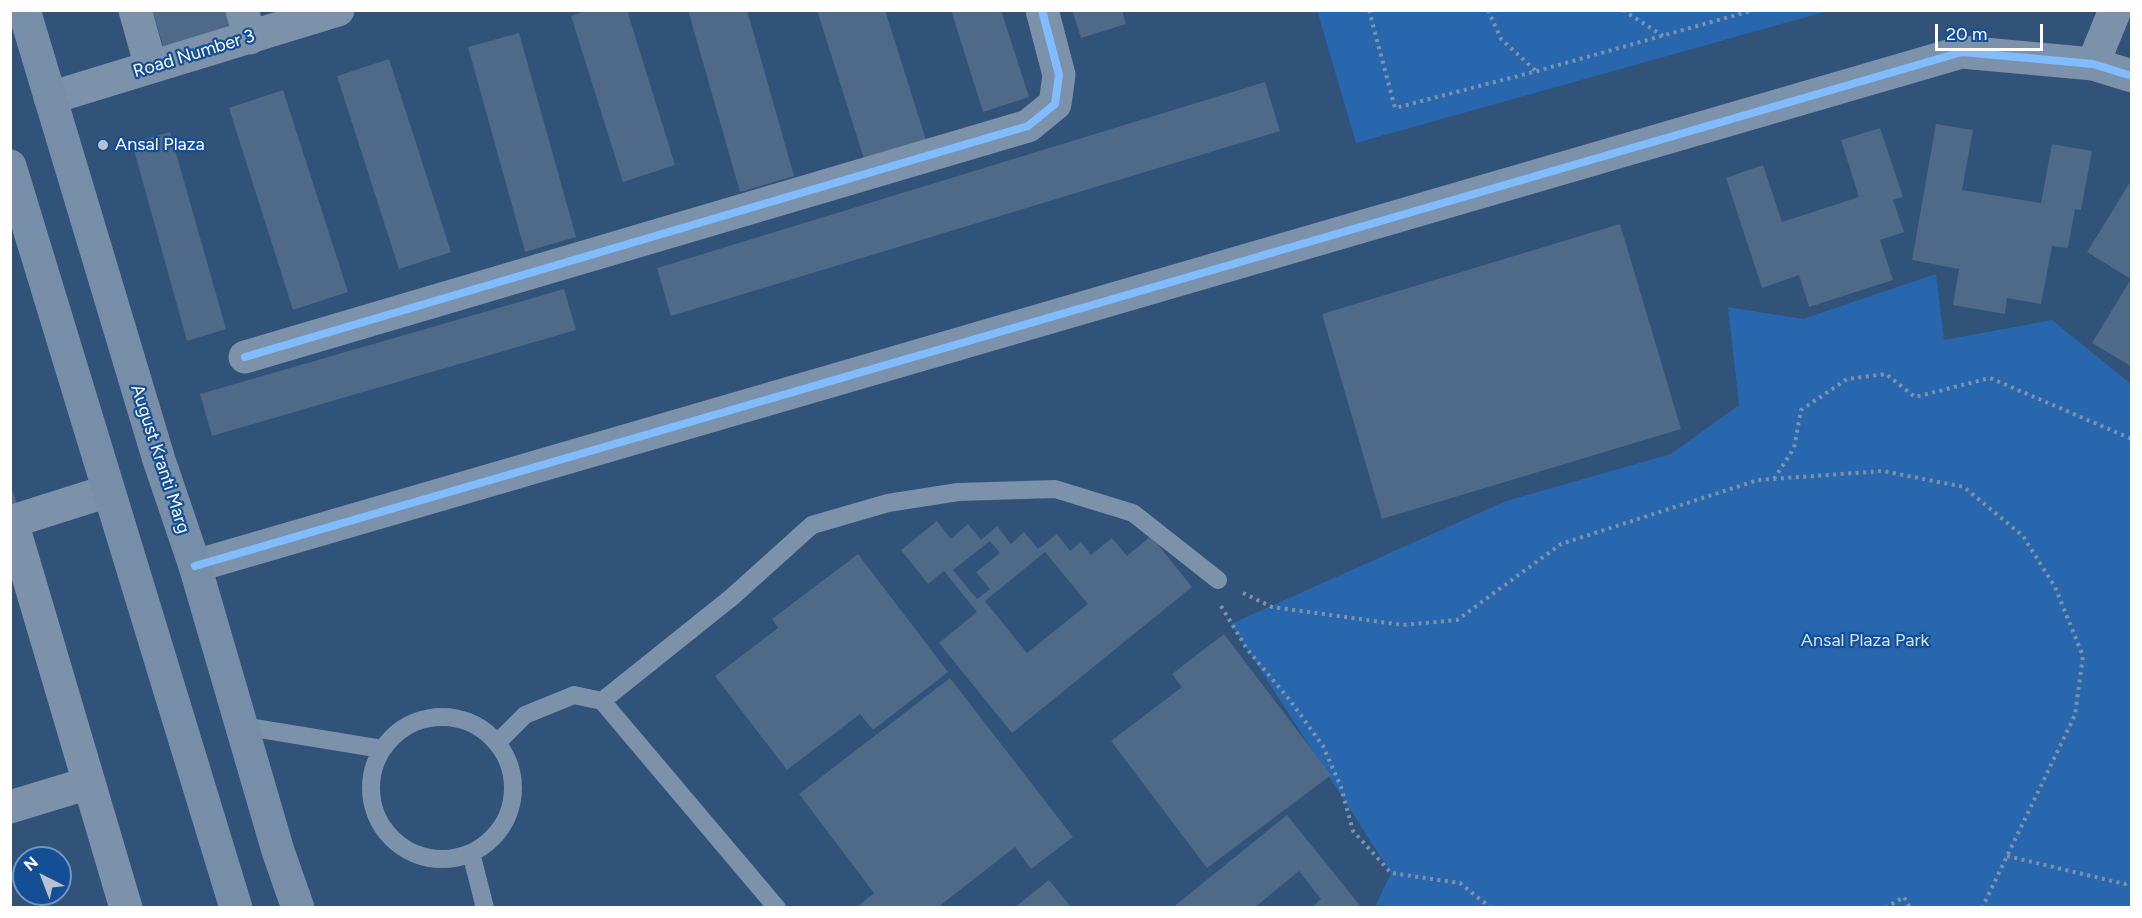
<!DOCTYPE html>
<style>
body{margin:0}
#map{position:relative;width:2142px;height:918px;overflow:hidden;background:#315279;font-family:Figtree,sans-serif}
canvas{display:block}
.frame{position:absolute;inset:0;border:12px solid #fff;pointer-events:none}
.north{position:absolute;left:12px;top:846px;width:60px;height:60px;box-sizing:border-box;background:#144f96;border:2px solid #7295c0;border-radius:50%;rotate:318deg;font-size:16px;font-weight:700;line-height:24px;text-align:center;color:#fff}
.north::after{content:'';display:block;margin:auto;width:21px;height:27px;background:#b7c2d0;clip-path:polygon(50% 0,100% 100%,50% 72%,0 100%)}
.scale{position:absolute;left:1935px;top:24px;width:108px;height:27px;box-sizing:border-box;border:3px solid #fff;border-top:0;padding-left:8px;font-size:18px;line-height:21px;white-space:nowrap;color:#fff;-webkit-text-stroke:4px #144f96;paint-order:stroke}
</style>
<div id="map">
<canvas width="2142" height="918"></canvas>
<div class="frame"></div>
<div class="north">N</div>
<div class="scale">20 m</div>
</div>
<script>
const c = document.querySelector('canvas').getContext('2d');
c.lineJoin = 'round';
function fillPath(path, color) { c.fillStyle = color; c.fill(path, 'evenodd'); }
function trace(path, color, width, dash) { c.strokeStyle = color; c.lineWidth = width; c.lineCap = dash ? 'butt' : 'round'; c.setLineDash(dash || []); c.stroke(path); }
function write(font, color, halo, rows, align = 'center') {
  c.font = font + ' Figtree,sans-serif'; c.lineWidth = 4.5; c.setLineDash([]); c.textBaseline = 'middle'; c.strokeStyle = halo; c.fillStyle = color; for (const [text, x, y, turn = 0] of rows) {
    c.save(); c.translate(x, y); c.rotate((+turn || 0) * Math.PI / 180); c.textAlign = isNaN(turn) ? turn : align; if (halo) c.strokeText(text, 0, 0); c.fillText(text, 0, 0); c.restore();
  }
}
const green = new Path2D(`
 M1317,10H1828V11L1356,143Z
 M1936,274L1944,340L2052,320L2131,384V907H1375L1391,873L1231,624L1506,501L1671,454L1739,405L1728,307L1803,319Z`);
const building = new Path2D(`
 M152,10H226L233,34L166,55Z
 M588,10H627L675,165L623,182L571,16Z
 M688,10H747L794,176L740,192Z
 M817,10H885L926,140L864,159Z
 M951,10H1001L1029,97L983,112Z
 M1072,10H1122L1126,24L1081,38Z
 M519,33L576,237L525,252L468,47Z
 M389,59L451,252L399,269L337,76Z
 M1265,82L1280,131L671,316L657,268Z
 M283,90L348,292L293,310L229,108Z
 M1936,124L1973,130L1962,190L2041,203L2052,144L2092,151L2081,210L2075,209L2068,248L2052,246L2041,304L2007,298L2005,314L1953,305L1959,269L1912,260Z
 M1880,128L1903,197L1893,200L1904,232L1880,240L1893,280L1809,307L1799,275L1762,288L1726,178L1763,165L1782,222L1859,197L1841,140Z
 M170,132L226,329L187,341L132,143Z
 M2132,179V367L2092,343L2131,279L2087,252Z
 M1620,224L1681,429L1382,519L1322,314Z
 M564,289L576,330L212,436L200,394Z
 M10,485L19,508L10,510Z
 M937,521L951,539L968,524L981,540L997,526L1011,544L1024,532L1038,549L1057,534L1070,551L1081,542L1091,555L1112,538L1127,556L1151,536L1192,587L1012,733L939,643L977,612L944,571L928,584L901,550ZM990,541L1000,553L976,572L990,589L977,599L953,570ZM1045,552L1088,604L1027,653L985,601Z
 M858,554L948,672L873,730L860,714L787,770L715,676L778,628L772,619Z
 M1224,634L1331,775L1207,868L1111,741L1182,687L1172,674Z
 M950,678L1073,837L1031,869L1015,847L937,908H856L874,893L799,794Z
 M1287,815L1362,908H1311L1321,899L1299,871L1254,908H1172Z
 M1049,880L1072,908H1014Z`);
const path = new Path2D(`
 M1369,10L1395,108L1537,71L1754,10
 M1488,10L1501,39L1536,71
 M1623,10L1663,36
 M1774,479L1794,448L1801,410L1847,379L1886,374L1915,397L1990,378L2132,439
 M1243,593L1272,607L1403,625L1457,620L1561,544L1758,480L1883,471L1964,487L2023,536L2055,587L2083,656L2075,715L1982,908
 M1221,606L1247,649L1289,699L1323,746L1341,787L1353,831L1391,873L1460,883L1491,908
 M2007,856L2125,884L2132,881
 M1885,908L1904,897L1910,908`);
const lane = new Path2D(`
 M602,701L732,597L812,525L888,503L958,492L1055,489L1133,513L1218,580
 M371 788a71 71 0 1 1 142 0a71 71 0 1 1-142 0Z
 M242,726L382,749
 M497,743L525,715L574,695L602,701L777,908
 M471,853L485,908`);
const street = new Path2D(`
 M135,10L151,67
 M242,10L250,38
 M2093,64L2115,10
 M50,98L338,10
 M245,357L1028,126L1055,104L1059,75L1042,10
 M10,522L108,491
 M12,522L126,908
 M195,566L1962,52L2093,64L2132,76
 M10,807L89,783`);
const secondary = new Path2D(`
 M24,10L159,460L195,566L278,851L298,908
 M10,166L236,908`);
const cycleway = new Path2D(`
 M245,357L1028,126L1055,104L1059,75L1042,10
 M195,566L1962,52L2093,64L2132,76`);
const markers = [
 [103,145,6,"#b7c2d0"]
];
const streetNames = [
 ["Road Number 3",194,54,-17],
 ["August Kranti Marg",160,459,72]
];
const poiNames = [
 ["Ansal Plaza",115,145]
];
const parkNames = [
 ["Ansal Plaza Park",1865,641]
];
fillPath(green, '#2866ad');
fillPath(building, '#4f6988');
trace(path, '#7c92ab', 4, [3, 4.5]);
trace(lane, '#7c92ab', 18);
trace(street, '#7c92ab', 33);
trace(secondary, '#778ea8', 33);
trace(cycleway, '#80bcff', 8);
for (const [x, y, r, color] of markers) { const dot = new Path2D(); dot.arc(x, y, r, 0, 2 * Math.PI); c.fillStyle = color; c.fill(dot); trace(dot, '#144f96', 2); }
write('18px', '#fff', '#144f96', streetNames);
write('18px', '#fff', '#144f96', poiNames, 'left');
write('18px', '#cde3fd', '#144f96', parkNames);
</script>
